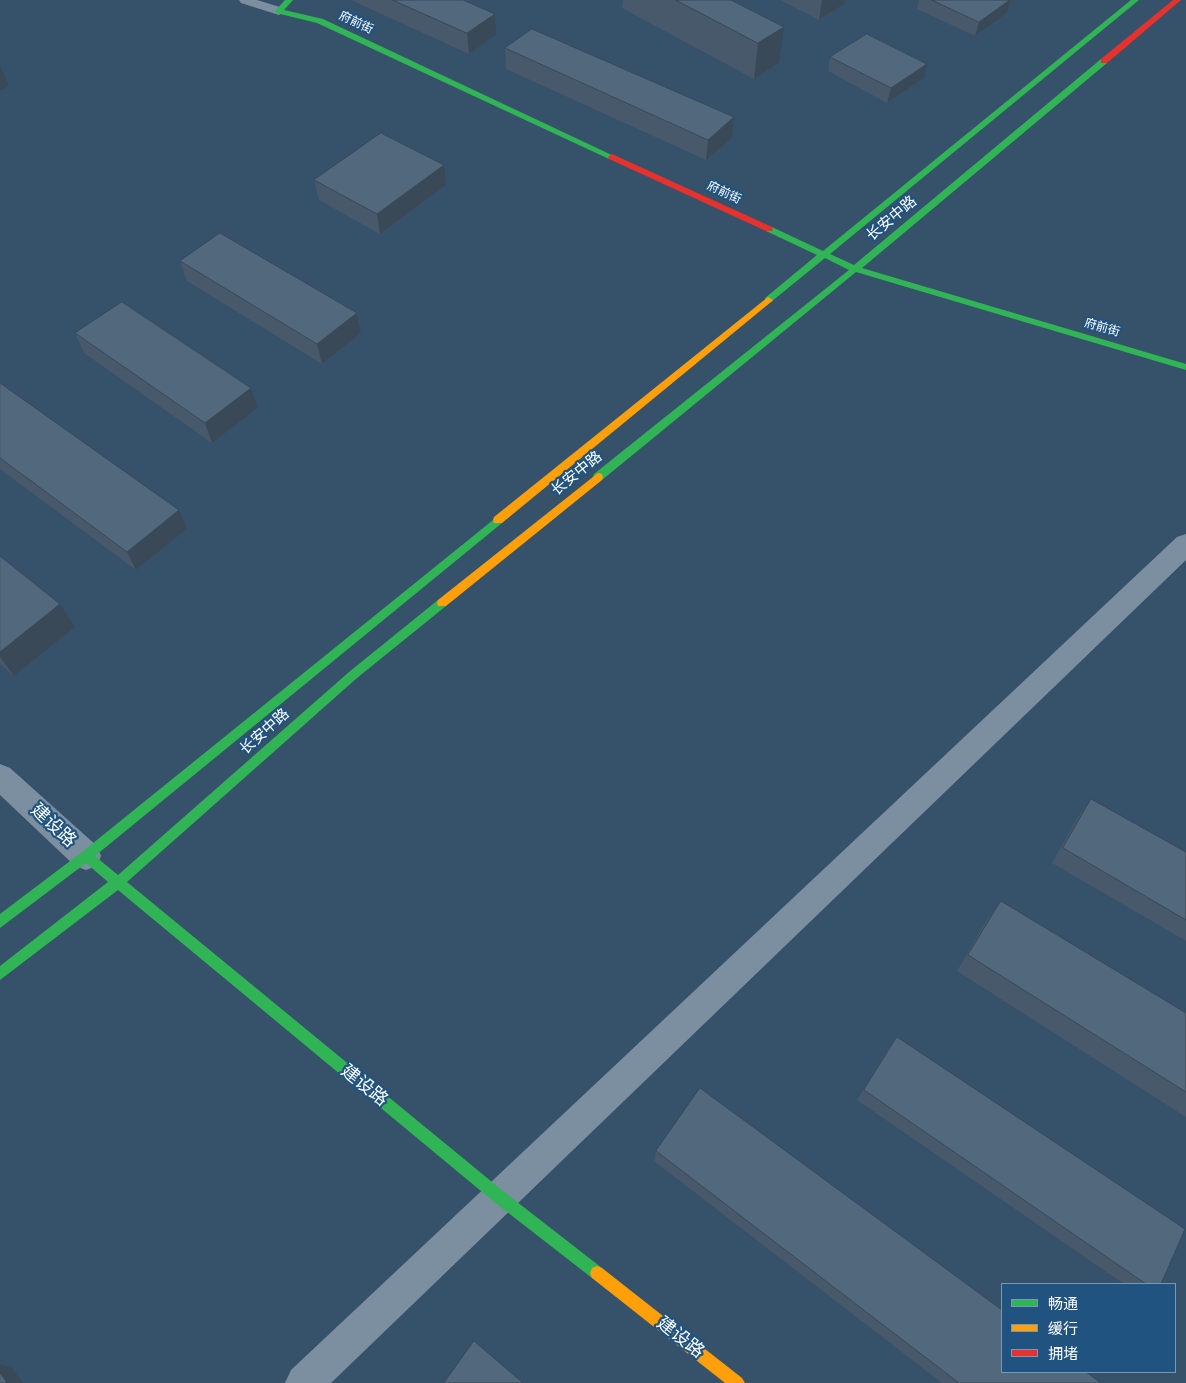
<!DOCTYPE html>
<meta charset="utf-8">
<style>
body{margin:0}
#map{position:relative;width:1186px;height:1383px;overflow:hidden;background:#36526a;font-family:"DM Sans","Noto Sans SC",sans-serif}
canvas{display:block}
.legend{position:absolute;left:1001px;top:1283px;width:175px;height:90px;box-sizing:border-box;background:#205380;border:1px solid #7998b3;margin:0;padding:6px 9px;list-style:none;font-size:15px;color:#fff}
.legend li{display:flex;align-items:center;gap:10px;height:25px}
.legend b{width:25px;border:1px solid #7998b3}
</style>
<div id="map">
<canvas width="1186" height="1383"></canvas>
<ul class="legend">
<li><b style="height:6px;background:#30b455"></b>畅通</li>
<li><b style="height:6px;background:#ff9f0a"></b>缓行</li>
<li><b style="height:6px;background:#e5322d"></b>拥堵</li>
</ul>
</div>
<script>
const c = document.querySelector('canvas').getContext('2d');
c.lineJoin = 'round';
function fillPath(path, color) { c.fillStyle = color; c.fill(path, 'evenodd'); }
function trace(path, color, width, dash) { c.strokeStyle = color; c.lineWidth = width; c.lineCap = dash ? 'butt' : 'round'; c.setLineDash(dash || []); c.stroke(path); }
function write(font, color, halo, rows, align = 'center') {
  c.font = font + ' "DM Sans","Noto Sans SC",sans-serif'; c.lineWidth = 4.5; c.setLineDash([]); c.textBaseline = 'middle'; c.strokeStyle = halo; c.fillStyle = color; for (const [text, x, y, turn = 0] of rows) {
    c.save(); c.translate(x, y); c.rotate((+turn || 0) * Math.PI / 180); c.textAlign = isNaN(turn) ? turn : align; if (halo) c.strokeText(text, 0, 0); c.fillText(text, 0, 0); c.restore();
  }
}
const lane = new Path2D(`
 M239,0H257L283,8L285,11L279,15L241,3Z`);
const street = new Path2D(`
 M1186,534V560L331,1383H285L291,1370L1177,537Z
 M0,764L10,768L97,846L101,856L97,866L86,870L75,866L0,795Z`);
const fast = new Path2D(`
 M285,0H293L284,10L323,19L616,157L615,159H609L317,23L276,13L275,11Z
 M1131,0H1139L830,254L854,265L1101,59H1107V63L862,268L1186,364V370L856,272L602,480H594L593,477L594,474L849,270L825,258L771,302H765V298L817,255L766,231V227H772L823,251Z
 M498,516L502,517L503,520L502,523L95,856L118,875L349,672L438,600H446L447,603L446,606L357,678L127,882L503,1191L602,1268L604,1273L602,1278L597,1280L592,1278L493,1201L118,890L0,980V966L108,882L86,863L0,928V914L82,852Z`);
const slow = new Path2D(`
 M768,297L773,300L771,302L502,523H494L493,520L494,517Z
 M598,473L602,474L603,477L602,480L446,606H438L437,603L438,600Z
 M597,1266L602,1268L742,1378L745,1383H725L592,1278L590,1273L592,1268Z`);
const jam = new Path2D(`
 M1173,0H1181L1107,63H1101V59Z
 M612,154L772,227L773,229L772,231H766L609,159L608,157Z`);
const wall = new Path2D(`
 M351,0H463L496,35L469,54Z
 M623,0H731L779,63L754,79L622,8Z
 M780,0H845L844,4L819,20Z
 M919,0H1011L1007,13L975,36L917,9Z
 M505,48L732,138L706,160L506,69Z
 M830,57L924,78L887,103L828,71Z
 M314,180L446,185L380,234L319,200Z
 M180,261L357,313L361,333L322,364L187,281Z
 M75,333L251,388L258,408L212,443L84,353Z
 M0,383L187,529L136,570L0,469Z
 M0,556L75,627L14,676L0,664Z
 M1091,799L1186,852V941L1052,863L1080,814Z
 M1001,901L1186,1013V1117L957,971L988,918Z
 M897,1037L1161,1284H1124L857,1100L889,1047Z
 M656,1151L1101,1383H942L654,1161Z`);
const shadedWall = new Path2D(`
 M822,0H845L844,4L819,20Z
 M1010,0H1011L1007,13L975,36L979,22Z
 M495,14L496,35L469,54L467,33Z
 M784,27L779,63L754,79L758,43Z
 M927,64L924,78L887,103L891,88Z
 M0,65L9,86L0,91Z
 M734,117L732,138L706,160L708,140Z
 M444,165L446,185L380,234L377,214Z
 M357,313L361,333L322,364L317,344Z
 M251,388L258,408L212,443L205,423Z
 M179,510L187,529L136,570L127,552Z
 M60,604L75,627L14,676L0,657V652Z
 M0,1365L11,1367L23,1383H7L0,1373Z`);
const building = new Path2D(`
 M393,0H463L495,14L467,33Z
 M676,0H731L784,27L758,43Z
 M932,0H1010L979,22Z
 M532,29L734,117L708,140L505,48Z
 M867,34L927,64L891,88L830,57Z
 M381,133L444,165L377,214L314,180Z
 M220,233L357,313L317,344L180,261Z
 M122,302L251,388L205,423L75,333Z
 M0,383L179,510L127,552L0,458Z
 M0,556L60,604L0,652Z
 M1091,799L1186,852V920L1063,848Z
 M1001,901L1186,1013V1092L968,955Z
 M897,1037L1185,1229L1161,1284H1146L864,1090Z
 M700,1088L1002,1310V1372H1086L1101,1383H959L656,1151Z
 M474,1341L523,1383H444Z
 M0,1373L7,1383H0Z`);
const farStreetnames = [
 ["府前街",356,23,25],
 ["府前街",724,193,25],
 ["府前街",1102,328,16]
];
const streetNames = [
 ["长安中路",892,219,-40],
 ["长安中路",577,474,-39],
 ["长安中路",265,732,-42]
];
const nearStreetnames = [
 ["建设路",53,826,43],
 ["建设路",364,1086,39],
 ["建设路",680,1338,38]
];
fillPath(lane, '#7c8fa0');
fillPath(street, '#7c8fa0');
fillPath(fast, '#30b455');
fillPath(slow, '#ff9f0a');
fillPath(jam, '#e5322d');
fillPath(wall, '#47596b');
fillPath(shadedWall, '#394957');
fillPath(building, '#52687c');
trace(building, '#394957', 1);
write('12px', '#fff', '#205380', farStreetnames);
write('15px', '#fff', '#205380', streetNames);
write('18px', '#fff', '#205380', nearStreetnames);
</script>
